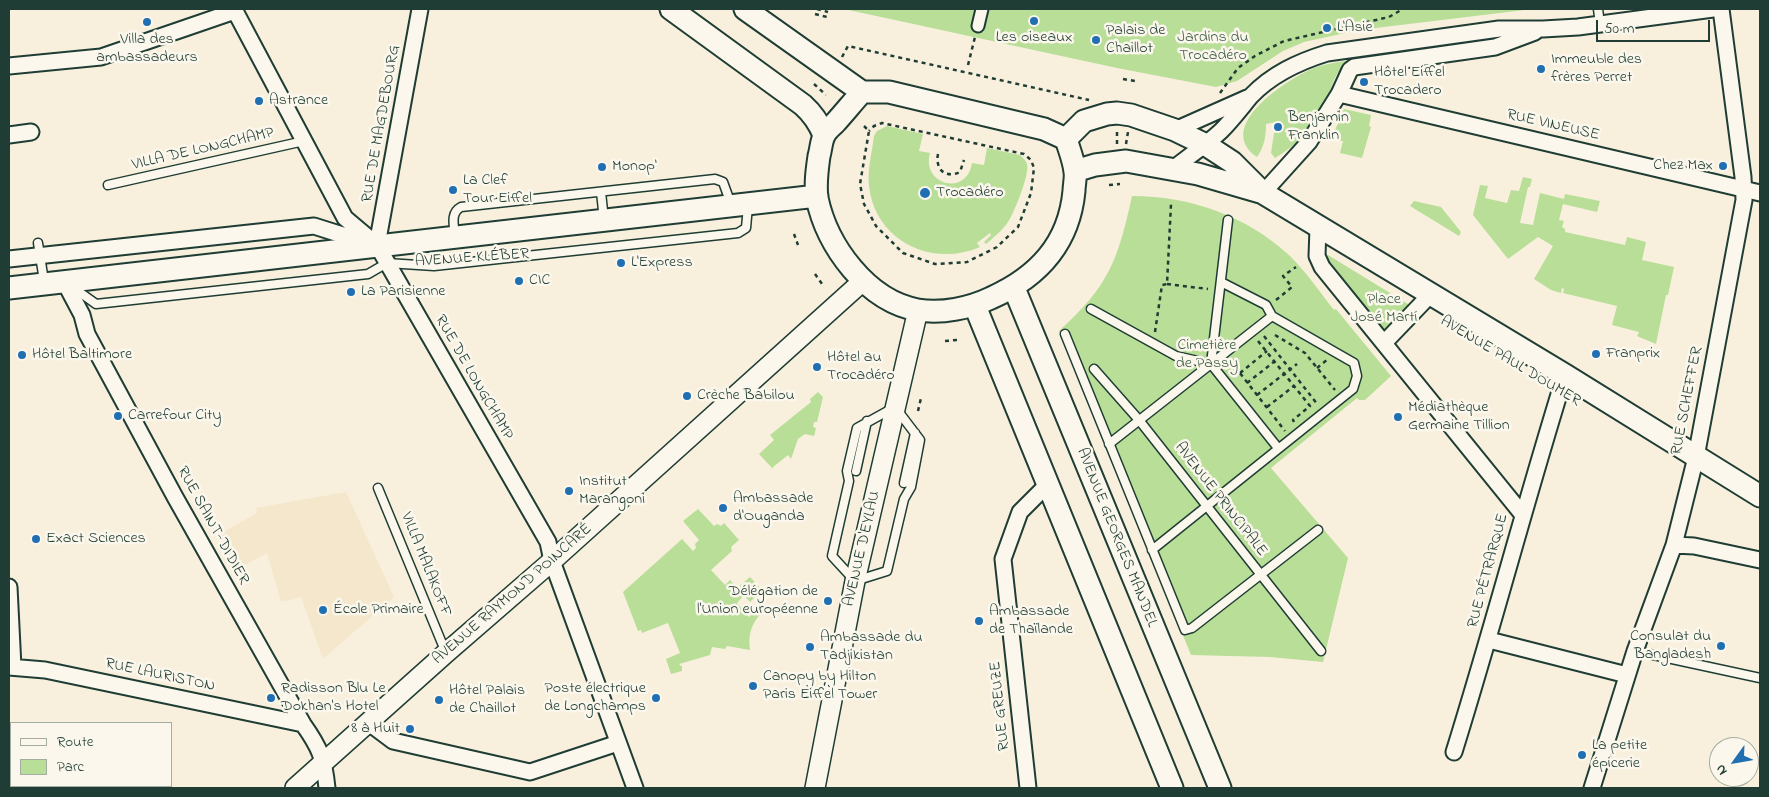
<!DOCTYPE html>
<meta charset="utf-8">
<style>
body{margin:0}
#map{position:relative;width:1769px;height:797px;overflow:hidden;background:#f8f0dd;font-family:"Indie Flower",sans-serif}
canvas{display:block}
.frame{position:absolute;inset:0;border:10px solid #1f3d34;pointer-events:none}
.legend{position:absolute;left:10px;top:722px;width:162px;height:65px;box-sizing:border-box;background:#fbf7ec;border:1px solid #a3ada2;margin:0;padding:6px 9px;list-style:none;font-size:15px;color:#1f3d34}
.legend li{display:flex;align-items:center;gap:10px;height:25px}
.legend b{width:25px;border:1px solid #a3ada2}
.north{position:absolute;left:1709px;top:737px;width:50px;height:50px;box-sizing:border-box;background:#fbf7ec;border:1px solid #a3ada2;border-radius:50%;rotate:238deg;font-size:14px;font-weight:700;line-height:20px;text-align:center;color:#1f3d34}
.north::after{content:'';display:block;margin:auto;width:18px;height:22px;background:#1f6fb2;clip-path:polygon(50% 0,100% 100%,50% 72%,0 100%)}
.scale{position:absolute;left:1596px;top:20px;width:114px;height:22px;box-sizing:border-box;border:2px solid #1f3d34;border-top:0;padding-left:6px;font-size:15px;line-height:18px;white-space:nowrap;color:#1f3d34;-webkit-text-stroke:4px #fbf7ec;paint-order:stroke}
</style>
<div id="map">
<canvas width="1769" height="797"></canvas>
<div class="frame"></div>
<ul class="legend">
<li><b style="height:6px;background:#fbf7ec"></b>Route</li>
<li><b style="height:14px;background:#b8de98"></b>Parc</li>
</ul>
<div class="north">N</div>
<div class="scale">50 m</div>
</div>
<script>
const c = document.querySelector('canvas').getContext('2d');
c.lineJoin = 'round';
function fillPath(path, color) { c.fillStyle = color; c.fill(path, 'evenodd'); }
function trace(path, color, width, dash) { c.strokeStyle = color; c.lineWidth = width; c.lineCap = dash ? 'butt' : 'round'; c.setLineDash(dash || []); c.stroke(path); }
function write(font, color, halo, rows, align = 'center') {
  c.font = font + ' "Indie Flower",sans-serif'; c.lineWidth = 5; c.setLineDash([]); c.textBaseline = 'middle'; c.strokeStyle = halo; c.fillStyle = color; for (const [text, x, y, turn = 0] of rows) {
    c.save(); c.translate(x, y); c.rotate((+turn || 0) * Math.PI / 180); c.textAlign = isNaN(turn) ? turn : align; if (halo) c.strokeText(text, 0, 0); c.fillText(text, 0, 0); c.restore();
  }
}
const built = new Path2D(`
 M346,492L394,597L323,659L301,597L281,602L267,553L235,570L216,536L257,513L256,508Z`);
const green = new Path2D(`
 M844,9H1533L1359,30L1304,42L1283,51L1237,81L1216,87L1117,68Z
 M1359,59C1329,70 1336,85 1322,109C1310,130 1296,146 1275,158L1271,153L1274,133L1283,131L1281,121L1266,124C1266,137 1264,147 1257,157C1213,127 1287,79 1314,68C1328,63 1343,61 1359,59Z
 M1344,109L1371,115L1369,126L1371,127L1362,158L1340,153L1343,141L1328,139L1336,128Z
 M887,126L923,134L919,151L930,153C921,185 967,197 972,163L984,165L987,148L1020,155C1022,157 1026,160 1027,164C1030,174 1014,213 1008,222C1002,231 994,237 986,244L984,242L991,235L990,233L977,243L980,247C932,268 875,241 869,186C867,170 872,153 874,136L877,131Z
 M1523,177L1532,179L1530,187H1528L1520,223L1533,225L1540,193L1564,199L1565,194L1600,201L1597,212L1563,204L1559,220L1564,221L1562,227L1565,229V232L1625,245L1627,237L1646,242L1642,260L1674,267L1668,295H1666L1656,344L1637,336L1639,332L1612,325L1617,306L1563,293L1564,289L1562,288L1561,293L1551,290L1534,279L1553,246L1538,237L1508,259L1473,215L1480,185L1488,186L1485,198L1507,203L1511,190L1519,191Z
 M1132,196C1190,196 1247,216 1290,256C1306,272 1320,292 1334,310L1336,309L1391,376L1365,400H1359L1357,398L1271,468L1348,558L1323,662L1270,657L1191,655L1059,331C1109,286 1118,260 1132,196Z
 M1414,201L1441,207L1461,232L1459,236L1410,206Z
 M1328,255L1408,304V308L1385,332H1380L1324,261Z
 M818,392L823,397L817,422H814L813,427L816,428L814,436L805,434L798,439L791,459L788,455L773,467V469L759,454L774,440L770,435L811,402L810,399Z
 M698,509L714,526L717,524L721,526L724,523L739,540L731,547L732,551L711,570L725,585L730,580L737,588L750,577L762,590L750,602L744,595L737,603L749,617L758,610L762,613C751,623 748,635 750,650L727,646L725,649L712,647L710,655L679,664L681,666H682V671L671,674L666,659L680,653L668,623L642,633L641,630L638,631L623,592L682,539L693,551L696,548L695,544L699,540L683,521Z`);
const path = new Path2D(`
 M817,9L828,12
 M815,14L827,17
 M842,57L848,46L1089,100
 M968,65L975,37
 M1123,79L1135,81
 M814,84L826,95
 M1220,93L1238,68L1255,56L1284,41L1389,17L1403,9
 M864,126L869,131L860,184L864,204L876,226L903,253L935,264L967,262L997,247L1018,227L1031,193L1034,168L1031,160L1024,154L882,123L874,126L869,131
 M1117,132V144
 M1126,144L1128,132
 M938,154C935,169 945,179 960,172L964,160
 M1109,185L1120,184
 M794,234L798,245
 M815,274L822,284
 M1167,284L1208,289
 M1276,300L1292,287L1283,276L1296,267
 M1155,332L1162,285L1167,284L1171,204
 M1275,335L1305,353L1335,390
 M1264,336L1318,405
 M945,341L957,340
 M1258,341L1310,406L1293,420L1294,422
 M1234,359L1236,368L1285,431
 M1317,368L1328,359
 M1240,373L1267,351
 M1247,383L1275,361
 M1257,395L1297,364
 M1267,407L1294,386
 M918,411L921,398`);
const service = new Path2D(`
 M1598,9L1600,24
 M108,185L304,141
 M601,192L604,220
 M455,236C454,225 450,213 461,207L715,179L723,182L731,204
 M38,243L44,281
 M71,286L96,304L368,274L387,263L434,266L738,233L746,228L748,206
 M1091,309L1176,356L1211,364
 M1065,334L1185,630L1192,628L1318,530
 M1211,364L1228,220
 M1211,364L1278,448
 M1094,369L1139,420L1321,651
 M895,407L920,440L911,487L904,499L887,571L855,581L832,556L849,481L847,471L857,428Z
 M1109,444L1272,316
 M856,471L867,421
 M904,483L915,433
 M378,488L446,653
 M1152,550L1353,389L1357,376L1354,363L1272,316L1266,305L1221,282
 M1635,651L1760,678`);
const pedestrian = new Path2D(`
 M978,26L982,9`);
const minor = new Path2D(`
 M234,9L345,218L377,245L548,542L552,561L635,788
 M9,66L101,57L235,11
 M1339,94L1760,193
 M1175,130L1247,98
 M9,135L31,132
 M1173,169C1189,156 1206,145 1221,131C1232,120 1241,108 1251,96C1272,74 1298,62 1327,53L1499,29H1543L1578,27L1713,9
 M1263,193L1309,142L1339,94L1350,70L1354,67L1495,47L1535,32
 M1318,228L1317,256L1322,267L1523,515
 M377,245L420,9
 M9,259L314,226L371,244
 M64,281L82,315L87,334L175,497L303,724C320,748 324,758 327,788
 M1384,343L1430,295
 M1674,545L1694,546L1760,560
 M9,587L13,667
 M1489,640L1627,675
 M9,667L45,670L303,724
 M369,723L393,741L530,772L618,743
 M1454,752C1493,627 1526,500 1565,375
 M1028,788L1003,559L1020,512L1047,485
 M1592,788L1635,651L1674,545L1696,457L1744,200L1743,177L1721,9`);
const tertiary = new Path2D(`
 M295,788L446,653L552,561L864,280
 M815,788L855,581L918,310`);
const secondary = new Path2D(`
 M671,9L803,105C813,114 819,123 824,135
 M745,9L862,92H889L1044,129L1066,139C1069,149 1074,161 1075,172C1076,178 1074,185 1074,191C1069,244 1038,277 991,298C970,308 942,314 918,310C867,301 827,246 817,198C815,184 817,170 819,156C821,150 821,140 825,134C827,130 831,127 835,123C844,113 853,102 862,92
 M1066,139L1084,121L1107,114L1117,113L1131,115L1175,130L1206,145L1232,162L1263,193L1565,375L1760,496
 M1075,171L1095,165L1126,161L1198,174L1260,192
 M9,288L817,196
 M1014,288L1220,788
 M975,306L1172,788`);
const markers = [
 [1034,21,5,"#1f6fb2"],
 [147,22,5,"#1f6fb2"],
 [1327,28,5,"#1f6fb2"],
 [1096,40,5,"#1f6fb2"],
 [1541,69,5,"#1f6fb2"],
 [1364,82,5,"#1f6fb2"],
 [259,101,5,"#1f6fb2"],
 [1278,127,5,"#1f6fb2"],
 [1723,166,5,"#1f6fb2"],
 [602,167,5,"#1f6fb2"],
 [453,190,5,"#1f6fb2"],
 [925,193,6,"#1f6fb2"],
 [621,263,5,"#1f6fb2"],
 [519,281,5,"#1f6fb2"],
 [351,292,5,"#1f6fb2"],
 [1596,354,5,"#1f6fb2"],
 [22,355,5,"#1f6fb2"],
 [817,367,5,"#1f6fb2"],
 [687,396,5,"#1f6fb2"],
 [118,416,5,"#1f6fb2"],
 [1398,417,5,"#1f6fb2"],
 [569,491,5,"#1f6fb2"],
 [723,508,5,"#1f6fb2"],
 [36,539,5,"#1f6fb2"],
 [828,601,5,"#1f6fb2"],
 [323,610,5,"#1f6fb2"],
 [979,621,5,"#1f6fb2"],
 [1721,646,5,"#1f6fb2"],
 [810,647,5,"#1f6fb2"],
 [753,686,5,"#1f6fb2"],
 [271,698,5,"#1f6fb2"],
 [656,698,5,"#1f6fb2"],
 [439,700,5,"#1f6fb2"],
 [410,729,5,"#1f6fb2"],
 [1582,755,5,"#1f6fb2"]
];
const poiNames = [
 ["L'Asie",1337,28],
 ["Palais de",1106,31],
 ["Chaillot",1106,49],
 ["Les oiseaux",1034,38,"center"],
 ["Villa des",147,40,"center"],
 ["ambassadeurs",147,58,"center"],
 ["Immeuble des",1551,60],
 ["frères Perret",1551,78],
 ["Hôtel Eiffel",1374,73],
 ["Trocadero",1374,91],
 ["Astrance",269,101],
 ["Benjamin",1288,118],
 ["Franklin",1288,136],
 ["Chez Max",1713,166,"right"],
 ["Monop'",612,167],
 ["La Clef",463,181],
 ["Tour Eiffel",463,199],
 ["Trocadéro",936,193],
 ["L'Express",631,263],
 ["CIC",529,281],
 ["La Parisienne",361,292],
 ["Franprix",1606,354],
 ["Hôtel Baltimore",32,355],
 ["Hôtel au",827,358],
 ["Trocadéro",827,376],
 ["Crèche Babilou",697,396],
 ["Médiathèque",1408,408],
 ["Germaine Tillion",1408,426],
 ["Carrefour City",128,416],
 ["Institut",579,482],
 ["Marangoni",579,500],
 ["Ambassade",733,499],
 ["d'Ouganda",733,517],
 ["Exact Sciences",46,539],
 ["Délégation de",818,592,"right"],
 ["l'Union européenne",818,610,"right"],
 ["École Primaire",333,610],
 ["Ambassade",989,612],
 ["de Thaïlande",989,630],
 ["Consulat du",1711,637,"right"],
 ["Bangladesh",1711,655,"right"],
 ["Ambassade du",820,638],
 ["Tadjikistan",820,656],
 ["Canopy by Hilton",763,677],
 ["Paris Eiffel Tower",763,695],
 ["Radisson Blu Le",281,689],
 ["Dokhan's Hotel",281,707],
 ["Poste électrique",646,689,"right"],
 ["de Longchamps",646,707,"right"],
 ["Hôtel Palais",449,691],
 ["de Chaillot",449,709],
 ["8 à Huit",400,729,"right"],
 ["La petite",1592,746],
 ["épicerie",1592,764]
];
const parkNames = [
 ["Jardins du",1213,38],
 ["Trocadéro",1213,56],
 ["Place",1384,300],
 ["José Martí",1384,318],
 ["Cimetière",1207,346],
 ["de Passy",1207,364]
];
const streetNames = [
 ["RUE DE MAGDEBOURG",382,124,-80],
 ["RUE VINEUSE",1553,126,13],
 ["VILLA DE LONGCHAMP",203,150,-13],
 ["AVENUE KLÉBER",472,259,-4],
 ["AVENUE PAUL DOUMER",1510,362,31],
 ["RUE DE LONGCHAMP",473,378,60],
 ["RUE SCHEFFER",1688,401,-79],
 ["AVENUE PRINCIPALE",1220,500,52],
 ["RUE SAINT-DIDIER",212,526,61],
 ["AVENUE GEORGES MANDEL",1116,538,68],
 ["AVENUE D'EYLAU",863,549,-77],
 ["VILLA MALAKOFF",425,565,68],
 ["RUE PÉTRARQUE",1489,571,-75],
 ["AVENUE RAYMOND POINCARÉ",513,595,-41],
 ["RUE LAURISTON",160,676,12],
 ["RUE GREUZE",1001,706,-96]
];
fillPath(built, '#f5e7cb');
fillPath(green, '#b8de98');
trace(service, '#1f3d34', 11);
trace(pedestrian, '#1f3d34', 15);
trace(minor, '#1f3d34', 19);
trace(tertiary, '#1f3d34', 22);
trace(secondary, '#1f3d34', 25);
trace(path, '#1f3d34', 2.5, [4, 4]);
trace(service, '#fbf7ec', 8);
trace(pedestrian, '#fbf7ec', 11);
trace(minor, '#fbf7ec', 15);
trace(tertiary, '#fbf7ec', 19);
trace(secondary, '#fbf7ec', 21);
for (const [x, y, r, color] of markers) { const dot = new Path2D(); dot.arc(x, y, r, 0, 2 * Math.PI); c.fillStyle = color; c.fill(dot); trace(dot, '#fbf7ec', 2); }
write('16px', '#1f3d34', '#fbf7ec', poiNames, 'left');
write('16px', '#3e5d48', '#fbf7ec', parkNames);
write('16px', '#1f3d34', '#fbf7ec', streetNames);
</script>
